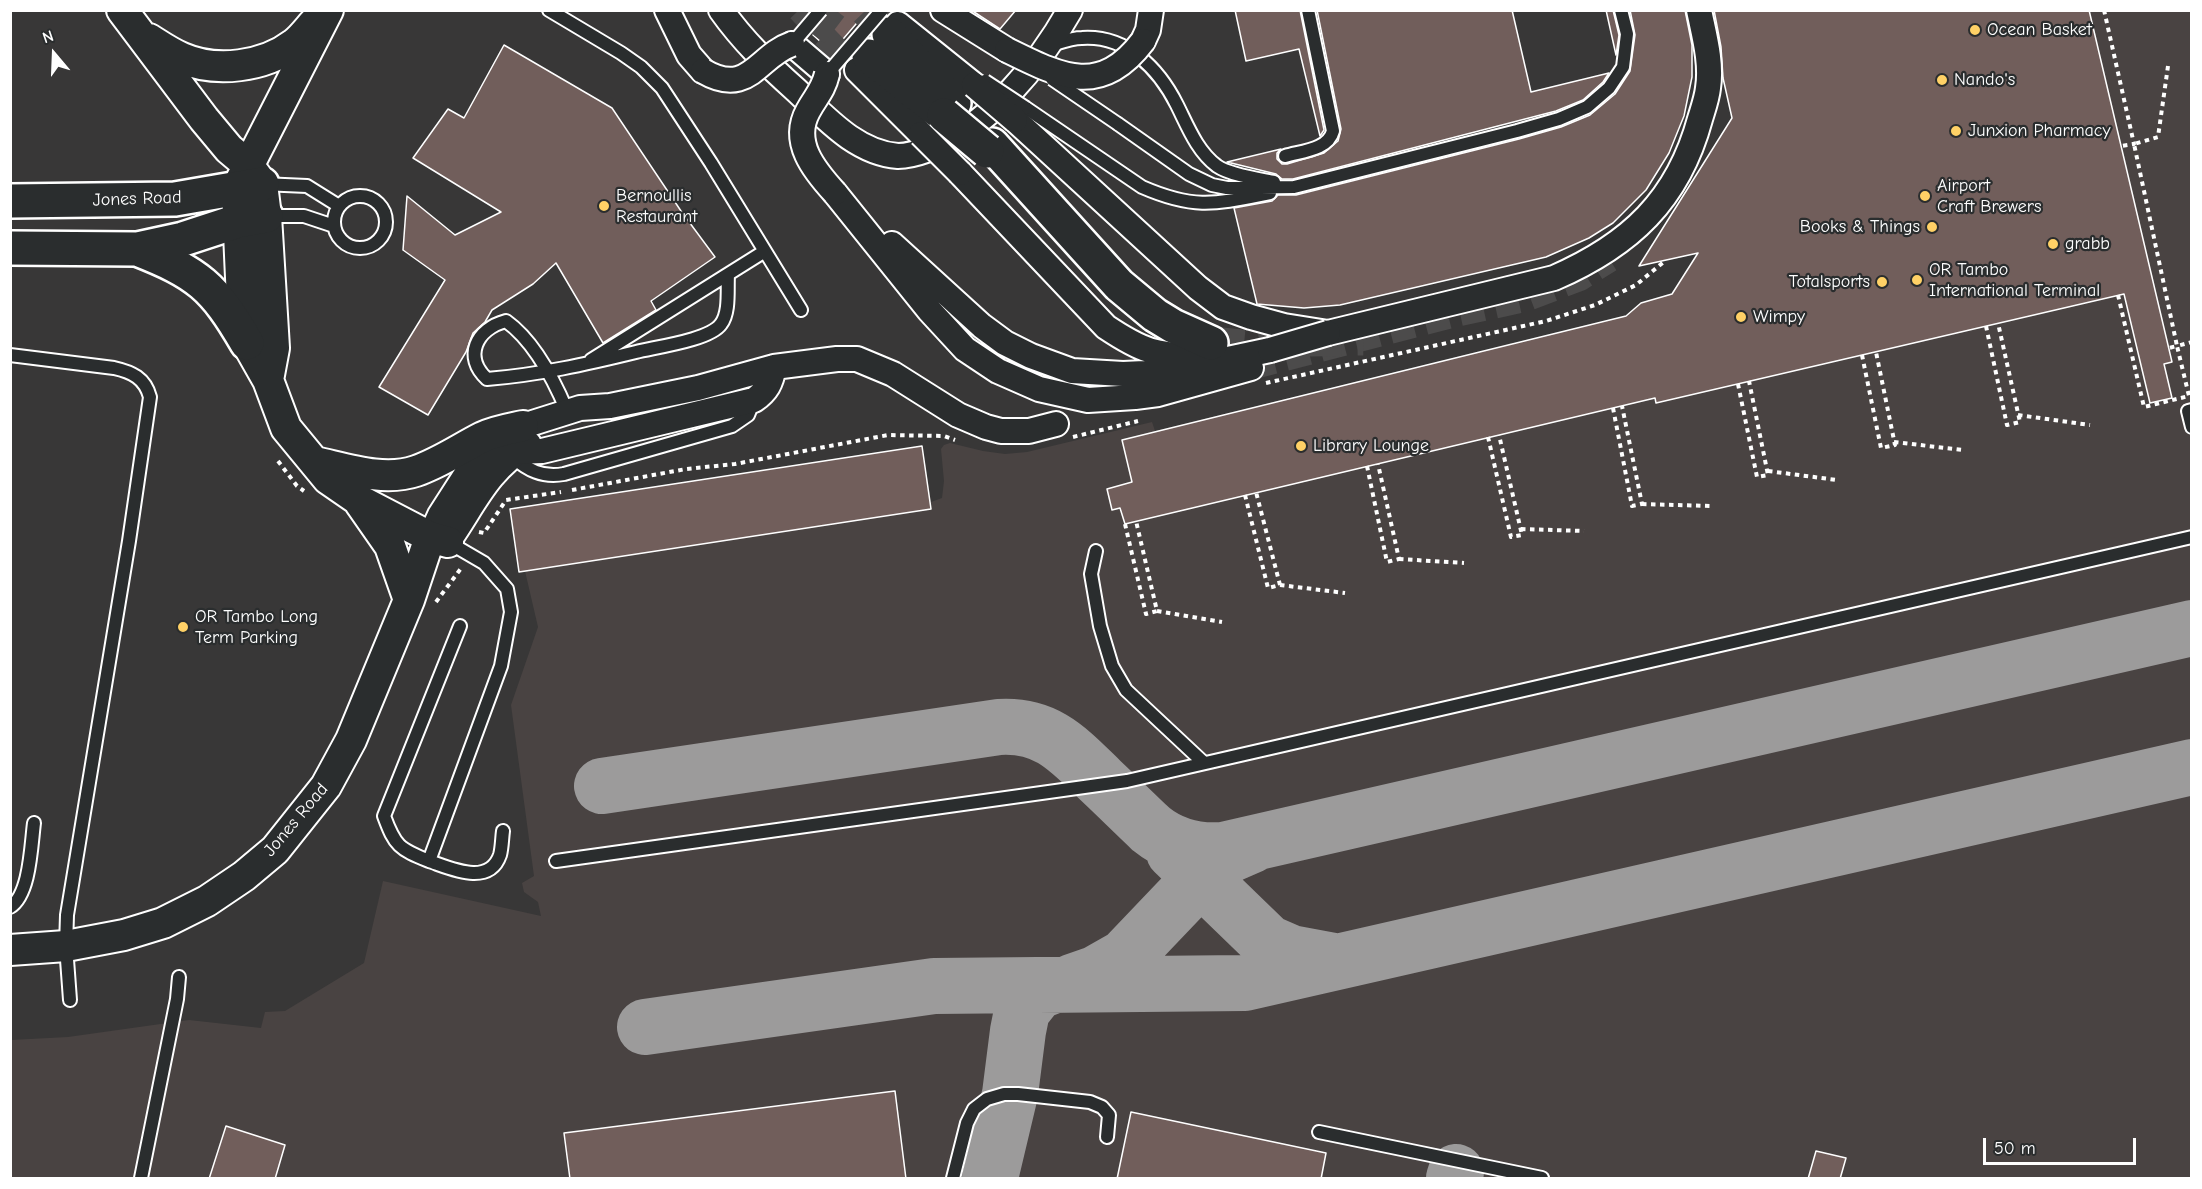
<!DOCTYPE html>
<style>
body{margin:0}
#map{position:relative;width:2202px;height:1189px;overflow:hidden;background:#383737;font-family:"Comic Neue",sans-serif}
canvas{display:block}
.frame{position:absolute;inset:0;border:12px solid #fff;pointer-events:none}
.north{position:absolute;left:24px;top:24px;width:60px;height:60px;-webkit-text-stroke:4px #2a2d2e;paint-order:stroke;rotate:341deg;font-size:16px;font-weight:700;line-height:24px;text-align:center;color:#fff}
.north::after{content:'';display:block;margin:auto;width:21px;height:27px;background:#fff;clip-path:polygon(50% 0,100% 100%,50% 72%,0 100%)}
.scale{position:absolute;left:1983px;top:1138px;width:153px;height:27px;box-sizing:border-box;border:3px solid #fff;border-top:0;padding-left:8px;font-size:18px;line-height:21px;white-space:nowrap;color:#fff;-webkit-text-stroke:4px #2a2d2e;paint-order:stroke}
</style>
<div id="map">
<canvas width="2202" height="1189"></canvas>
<div class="frame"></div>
<div class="north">N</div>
<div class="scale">50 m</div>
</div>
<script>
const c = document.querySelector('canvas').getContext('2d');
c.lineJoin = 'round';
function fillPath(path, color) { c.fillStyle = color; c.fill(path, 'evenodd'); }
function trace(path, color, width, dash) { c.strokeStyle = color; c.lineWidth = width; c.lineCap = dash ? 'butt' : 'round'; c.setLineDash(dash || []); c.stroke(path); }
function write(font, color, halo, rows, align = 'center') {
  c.font = font + ' "Comic Neue",sans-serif'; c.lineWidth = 4.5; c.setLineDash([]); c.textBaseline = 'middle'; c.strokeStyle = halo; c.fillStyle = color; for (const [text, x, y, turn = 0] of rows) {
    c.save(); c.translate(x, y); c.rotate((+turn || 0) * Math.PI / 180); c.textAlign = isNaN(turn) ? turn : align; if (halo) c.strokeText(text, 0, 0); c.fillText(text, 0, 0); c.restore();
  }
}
const built = new Path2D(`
 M1708,11H2191V1178H11V1040L68,1037L189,1020L261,1028L265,1012L285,1011L364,963L383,881L541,916L538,902L524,892L522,883L534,876L511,705L538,627L525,571L519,572L510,509L922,446L931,502L942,498L944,481L941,449L944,445L950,443L983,451L1005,454L1027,452L1152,422L1155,431L1626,316L1641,303L1672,294L1697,254L1639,266L1732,118Z`);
const taxiway = new Path2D(`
 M602,786L999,727C1047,724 1069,750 1101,781C1118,797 1134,813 1151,829C1172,846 1196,852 1223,850L2192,628
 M1174,852L1268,943L1291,953L1334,961
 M1072,982L1095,974L1125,957L1207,871L1229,855L1252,845
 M645,1027L934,986L1245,983L2192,767
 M990,1178L1010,1094L1018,1031L1022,1011L1037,992L1055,985
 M1454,1178L1456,1172`);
const building = new Path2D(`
 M835,10H868L832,52L813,35Z
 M971,10H1016L1000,29Z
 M1235,10H1300L1324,130L1320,136L1299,49L1246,61Z
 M1317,10H1512L1531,92L1609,73L1603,82L1583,100L1556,111L1293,179H1282L1276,174L1227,162L1281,149L1277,153V159L1282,164H1287L1324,153L1338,141L1341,129Z
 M1606,10H1613L1619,35L1616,55Z
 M1630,10H1685L1692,45V77L1684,116L1669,153L1646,190L1613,223L1589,238L1546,257L1340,305L1304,308L1257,304L1234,208L1272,201L1278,195H1296L1519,139L1561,127L1590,115L1615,94L1630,71L1635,35Z
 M1714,10H2089L2172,362L2164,364L2172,398L2150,403L2124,294L1656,403L1655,398L1125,524L1120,508L1112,510L1107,489L1132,482L1122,440L1626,316L1641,303L1672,294L1698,253L1639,266L1732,118L1723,78L1721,47Z
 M504,45L612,108L681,211L715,257L651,301L656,310L603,343L556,263L533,284L492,310L485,322L473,333L466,352L428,415L379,387L445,280L403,250L407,196L455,235L501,212L413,158L448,109L464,118Z
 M922,446L931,509L519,572L510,509Z
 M895,1091L906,1179H570L564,1133Z
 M1131,1112L1326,1153L1321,1179H1117Z
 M226,1126L285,1145L275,1179H209Z
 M1816,1151L1846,1158L1840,1179H1808Z`);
const minorTunnel = new Path2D(`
 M799,10L857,70
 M1251,368L1456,315L1525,300L1580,279L1610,260`);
const motorwayTunnel = new Path2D(`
 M808,10L869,56
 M866,10L889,34
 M1211,343L1253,347L1306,340L1363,339`);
const path = new Path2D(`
 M2104,10L2134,144L2121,146
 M2168,66L2158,137L2134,144L2177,346L2169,348
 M1266,383L1546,321L1595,305L1636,285L1666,260
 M2018,415L2090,425
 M1073,437L1138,421
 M1894,442L1963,450
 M278,461L297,486L304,491
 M1768,471L1837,480
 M572,490L686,469L735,464L888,435L944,436L955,440
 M1642,504L1711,506
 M1521,529L1584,531
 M479,532L484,533L506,500L561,492
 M1399,559L1464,563
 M1280,585L1345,593
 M436,602L462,567
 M1157,611L1222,622`);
const service = new Path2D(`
 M549,10L621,53L641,67L662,88L711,163L801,310
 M1051,45C1061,42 1072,38 1082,38C1127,35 1159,69 1177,105C1188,127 1197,151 1217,166C1230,175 1259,179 1274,182
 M1026,108L1142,187C1195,210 1215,204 1270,193
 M1118,124L1189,174L1212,185L1227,188L1294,187L1517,131L1559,119L1587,107L1609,88L1623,67L1627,34L1621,10
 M1285,156C1302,151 1328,150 1333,131L1308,10
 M262,184L307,186L339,206
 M334 222a26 26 0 1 1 52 0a26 26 0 1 1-52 0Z
 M268,216H304L334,226
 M10,355L114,368C132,372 145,378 150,397L129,541L67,915L66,946L70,1000
 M591,360L765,251
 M2192,410L2188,411L2192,427
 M567,411C554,380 534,341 506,321C476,329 463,357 487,379C538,375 587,364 636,352C656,347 710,340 721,324C730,312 727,290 728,275
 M511,456C528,470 542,478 564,474L732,426L748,415L754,400
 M448,542L484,563L507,589L511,612L501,666L429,861C399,849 395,846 384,816L460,626
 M1096,551L1091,574L1100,626L1112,666L1126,690L1204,763
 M429,861C450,868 489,887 500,855C502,848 502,838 503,831
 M556,861L1127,781L2192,537
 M10,907C30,895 31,846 34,823
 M1319,1132L1542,1178
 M141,1178L177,999L179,977
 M953,1178L967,1123L974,1109L987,1099L1004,1094H1018L1090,1102L1102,1107L1109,1115L1107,1137`);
const minor = new Path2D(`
 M667,10L689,55L703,71
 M721,10C743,41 768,65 796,90C825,117 856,153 898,156C909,156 918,153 929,149C988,128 1039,65 1070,10
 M943,10L1007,50
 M898,24L974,85
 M1143,41L1148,30L1151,10
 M792,44L827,74
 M857,70L921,134
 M1015,120L1198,288L1223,307L1251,317L1284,326L1328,333L1554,278C1630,245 1678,200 1700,119C1703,109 1707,98 1708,88C1712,62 1704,35 1699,10
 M960,173L1106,327C1142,351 1156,356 1199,355
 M835,193L929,310L965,349L998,371L1039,389L1088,400L1135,397L1158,394L1251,368
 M892,244L982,326L1005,343L1031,356L1072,371L1123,374L1167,372L1270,350
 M516,452L542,451L754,400C767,391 771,383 774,367
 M430,537L440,515L467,473L481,456L523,426L580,408L610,406L698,388L774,367L837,359H857L893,374L958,415L986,427L1001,431H1029L1056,424
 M448,542C476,502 485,473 529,444`);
const tertiary = new Path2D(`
 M122,10L204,119L229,149L248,165L262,184L266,216L274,348L268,380
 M328,10L237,188L242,300L247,343L268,380L286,428L328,479L357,499L430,537L448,542
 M149,39C160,46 170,53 182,58C216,73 264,67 294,44C301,39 307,31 313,24
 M315,462C347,469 384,482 416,471C440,463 461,448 483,437C496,431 509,429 523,426
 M360,503L390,546L409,600
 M10,950L66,946L124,935L163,923L207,901L244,876L275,850L326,786L351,740L409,600L430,537`);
const secondary = new Path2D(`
 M10,201L175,199L262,184
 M10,248L137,249L183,239L238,221L266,216
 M137,249C198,273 214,286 247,343`);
const motorway = new Path2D(`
 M889,34L954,103
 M869,56L937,110
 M992,145L1119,285L1155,315L1173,326L1211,343`);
const pathBridge = new Path2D(`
 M2118,295L2144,407L2189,396L2177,346L2192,342
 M1986,326L2007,425L2020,422L1998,323
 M1862,355L1881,448L1895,445L1876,352
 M1738,384L1757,477L1768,475L1749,381
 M1613,408L1632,506L1642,504L1622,406
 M1488,437L1511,537L1522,535L1499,435
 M1367,466L1387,562L1399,559L1378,464
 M1245,495L1268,588L1280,585L1256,492
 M1125,524L1146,614L1157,611L1136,521`);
const serviceBridge = new Path2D(`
 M792,44L821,10
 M827,74L882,10
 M1052,79L1118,124
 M985,81L1026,108`);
const minorBridge = new Path2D(`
 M1007,50C1060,76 1100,98 1143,41
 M703,71C749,98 757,56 792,44
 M827,74C823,91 816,96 808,111C791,142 814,170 835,193
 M974,85L1015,120
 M921,134L960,173
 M1270,350L1328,333`);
const motorwayBridge = new Path2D(`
 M944,115L987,151`);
const markers = [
 [1975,30,6,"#ffd166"],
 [1942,80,6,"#ffd166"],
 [1956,131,6,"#ffd166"],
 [1925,196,6,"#ffd166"],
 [604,206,6,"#ffd166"],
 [1932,227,6,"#ffd166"],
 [2053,244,6,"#ffd166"],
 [1917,280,6,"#ffd166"],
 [1882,282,6,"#ffd166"],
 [1741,317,6,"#ffd166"],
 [1301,446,6,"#ffd166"],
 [183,627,6,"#ffd166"]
];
const poiNames = [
 ["Ocean Basket",1987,30],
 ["Nando's",1954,80],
 ["Junxion Pharmacy",1968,131],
 ["Airport",1937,186],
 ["Craft Brewers",1937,207],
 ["Bernoullis",616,196],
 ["Restaurant",616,217],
 ["Books & Things",1920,227,"right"],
 ["grabb",2065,244],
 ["OR Tambo",1929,270],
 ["International Terminal",1929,291],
 ["Totalsports",1870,282,"right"],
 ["Wimpy",1753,317],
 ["Library Lounge",1313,446],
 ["OR Tambo Long",195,617],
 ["Term Parking",195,638]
];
const streetNames = [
 ["Jones Road",137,199,-2],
 ["Jones Road",296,820,-50]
];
fillPath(built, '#494342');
trace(taxiway, '#9c9b9b', 56);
fillPath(building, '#715e5b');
trace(building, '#fff', 1.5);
trace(minorTunnel, '#4c4b4b', 24, [24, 12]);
trace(motorwayTunnel, '#4c4b4b', 33, [33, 16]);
trace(service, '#fff', 16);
trace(minor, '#fff', 28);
trace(tertiary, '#fff', 34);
trace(secondary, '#fff', 38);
trace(motorway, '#fff', 38);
trace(path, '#fff', 4, [4.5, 4.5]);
trace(service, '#2a2d2e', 12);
trace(minor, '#2a2d2e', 24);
trace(tertiary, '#2a2d2e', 30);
trace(secondary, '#2a2d2e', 33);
trace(motorway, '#2a2d2e', 33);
trace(serviceBridge, '#fff', 16, []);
trace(minorBridge, '#fff', 28, []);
trace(motorwayBridge, '#fff', 38, []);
trace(pathBridge, '#fff', 4, [4.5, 4.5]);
trace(serviceBridge, '#2a2d2e', 12);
trace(minorBridge, '#2a2d2e', 24);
trace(motorwayBridge, '#2a2d2e', 33);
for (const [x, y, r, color] of markers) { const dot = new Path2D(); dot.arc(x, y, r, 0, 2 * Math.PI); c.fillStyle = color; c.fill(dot); trace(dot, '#2a2d2e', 2); }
write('18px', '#fff', '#2a2d2e', poiNames, 'left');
write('18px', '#fff', '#2a2d2e', streetNames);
</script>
